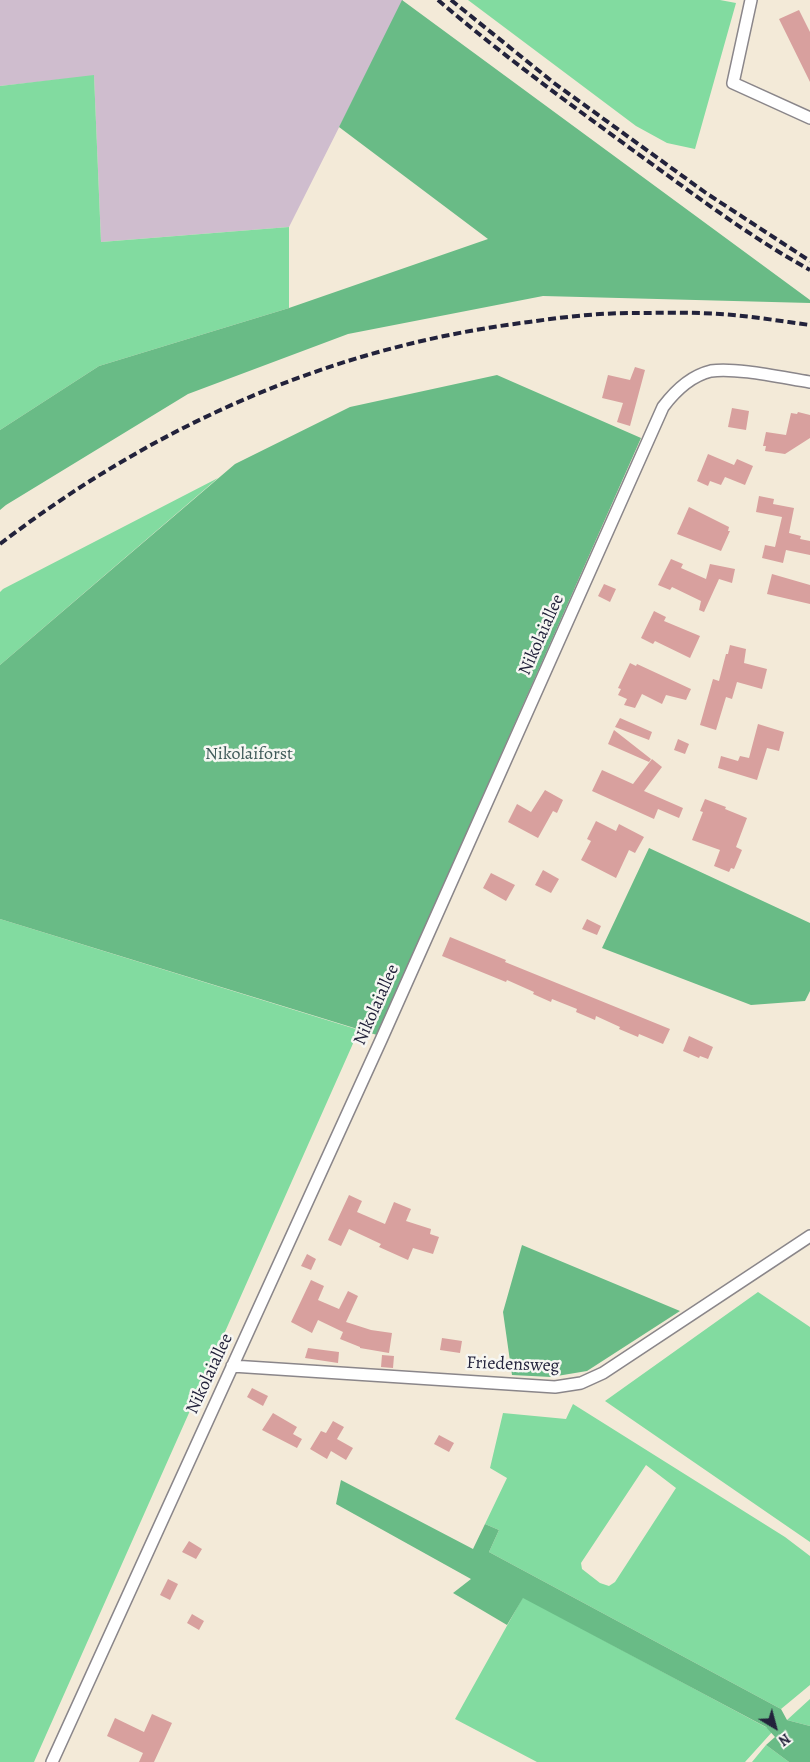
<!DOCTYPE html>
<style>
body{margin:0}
#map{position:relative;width:810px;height:1762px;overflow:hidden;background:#f3ead8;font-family:Alegreya,serif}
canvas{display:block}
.north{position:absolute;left:750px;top:1702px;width:50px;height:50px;-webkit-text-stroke:4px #f6f6f2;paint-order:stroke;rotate:143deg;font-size:14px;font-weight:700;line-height:20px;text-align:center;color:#22223b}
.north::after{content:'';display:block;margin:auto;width:18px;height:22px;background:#22223b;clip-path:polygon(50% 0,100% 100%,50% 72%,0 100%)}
</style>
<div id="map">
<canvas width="810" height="1762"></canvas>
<div class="north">N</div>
</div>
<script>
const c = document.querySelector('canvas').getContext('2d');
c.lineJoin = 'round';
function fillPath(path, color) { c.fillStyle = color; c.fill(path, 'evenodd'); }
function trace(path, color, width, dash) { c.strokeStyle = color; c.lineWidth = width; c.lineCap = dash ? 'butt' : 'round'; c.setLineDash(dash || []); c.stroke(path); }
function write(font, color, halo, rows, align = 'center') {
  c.font = font + ' Alegreya,serif'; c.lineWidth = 5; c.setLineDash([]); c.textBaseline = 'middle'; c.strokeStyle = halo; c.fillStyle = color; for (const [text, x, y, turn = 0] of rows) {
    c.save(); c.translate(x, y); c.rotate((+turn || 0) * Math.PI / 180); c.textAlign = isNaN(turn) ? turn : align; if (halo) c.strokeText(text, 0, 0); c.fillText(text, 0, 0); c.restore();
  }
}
const industrial = new Path2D(`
 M0,0H403L289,227L101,242L94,76L0,86Z`);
const green = new Path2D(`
 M468,0H720L736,3L695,149L667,143L636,126Z
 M94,75L101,242L289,227V308L99,366L0,430V86Z
 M218,478L0,665V592L3,589Z
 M0,919L359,1030L34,1762H0Z
 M758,1292L810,1327V1542L605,1401Z
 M573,1404L785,1537L810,1556V1685L781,1709L489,1552L499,1530L485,1524L507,1478L490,1468L503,1413L566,1419ZM646,1465L676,1488L615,1582L609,1586L600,1583L582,1569L581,1563Z
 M523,1597L773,1731L745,1762H537L455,1719Z
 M810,1699V1726L787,1720Z
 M766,1745L789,1762H752Z`);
const forest = new Path2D(`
 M402,0L810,300V303L543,296L348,334L188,394L6,505L0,510V430L99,366L289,308L488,239L339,127Z
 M497,375L641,438L377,1035L0,919V665L235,464L350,407Z
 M649,848L810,923V991L805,1001L751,1005L602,948Z
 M522,1245L680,1311L587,1371L551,1377L512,1375L503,1312Z
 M341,1480L473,1549L485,1524L499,1530L489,1552L781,1709L787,1720L810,1726V1762H789L766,1745L775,1737L766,1727L523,1598L507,1625L453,1593L471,1579L336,1504Z`);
const building = new Path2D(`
 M799,10L810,32V82L779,19Z
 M635,367L645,370L630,426L617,422L623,403L602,398L608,375L630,380Z
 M732,408L749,411L746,430L728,427Z
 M798,412L810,415V438L785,454L765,451L766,446H763L766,432L786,435L791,413L797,414Z
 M708,454L734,465L737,459L753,466L745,485L725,477L721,485L710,481L708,486L697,481Z
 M759,496L774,499L773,504L794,508L789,533L801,536L800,539L810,541V555L786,550L783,563L762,558L765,545L775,547L782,517L756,512Z
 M689,507L729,527L728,531H730L721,551L677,534Z
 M671,559L683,564L681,568L706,579L710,564L735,569L732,583L719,579L704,612L699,610L701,601L672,587L670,590L658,585Z
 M772,574L810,585V604L767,594Z
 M604,584L616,589L610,602L598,596Z
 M654,611L666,617L664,621L700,636L690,658L655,641L653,644L641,638Z
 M730,645L746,649L744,663L767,669L762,689L737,682L732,699L726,697L716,730L700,725L713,679L719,681L726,654H728Z
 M630,663L636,666L637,664L691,689L686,700L666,695L662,704L642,694L635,708L624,705L627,699L618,695L621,689L618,688Z
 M620,718L652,732L649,740L615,727Z
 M758,724L784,732L779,751L767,748L757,780L718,768L721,756L738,761L740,756L749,758Z
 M614,730L651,759L649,762L608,744Z
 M678,739L689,744L685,754L674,750Z
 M652,759L662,767L644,791L683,808L679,818L658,809L654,819L592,791L602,770L633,784Z
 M545,790L563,800L557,813L553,811L538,838L508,822L517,804L531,812Z
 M705,799L726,807L725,809L747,818L736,847L742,850L734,869L731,868L729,872L714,866L720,850L692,840L703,812L700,811Z
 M596,821L616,831L619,824L644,837L635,853L629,850L616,878L581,860L591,841L587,839Z
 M543,870L559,879L551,893L535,885Z
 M491,873L515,885L506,901L483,888Z
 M587,919L601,926L597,935L582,929Z
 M450,937L506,960L505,962L670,1029L663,1044L639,1034L638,1037L619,1029L620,1027L596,1016L595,1020L576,1012L577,1009L552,999L551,1002L533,994L534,992L507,980L506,982L442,956Z
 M689,1036L713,1047L708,1059L700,1056L699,1058L683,1051Z
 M349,1195L362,1201L357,1212L385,1224L394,1202L411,1209L406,1221L431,1229L430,1234L439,1237L433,1254L413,1248L408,1260L379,1247L381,1244L349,1229L341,1246L328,1240Z
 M307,1254L316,1259L311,1270L301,1266Z
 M311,1280L324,1286L318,1300L339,1309L348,1291L358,1296L346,1322L371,1330L392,1333L389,1353L360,1348V1347L340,1339L343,1332L318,1320L312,1333L291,1322Z
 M442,1338L462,1341L460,1353L440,1350Z
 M308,1348L339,1352L338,1363L305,1358Z
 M382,1355L394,1356L393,1368L381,1367Z
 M252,1388L268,1396L263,1406L247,1397Z
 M273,1413L297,1427L293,1434L302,1439L297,1448L262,1430Z
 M333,1421L344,1427L337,1439L353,1448L346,1460L331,1451L327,1459L310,1449L321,1431L326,1433Z
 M439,1435L454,1443L449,1452L434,1444Z
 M189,1541L202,1549L196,1559L182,1552Z
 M168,1579L178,1584L170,1600L160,1595Z
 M192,1614L204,1621L199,1630L187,1623Z
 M152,1714L172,1723L154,1762H139L143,1753L107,1736L115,1718L144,1732Z`);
const minor = new Path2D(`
 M751,0L733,83L810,118
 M232,1366L555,1387L581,1383L603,1373L810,1236
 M52,1762L381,1040L663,407C675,391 690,376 711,371C735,367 784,378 810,382`);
const rail = new Path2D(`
 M438,0C501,54 567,102 634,151C691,192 748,236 810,270
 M451,0L554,83L706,193L810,261
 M0,544C156,424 334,346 529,322C563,317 598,313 633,313C661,313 691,312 720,314C750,316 780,321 810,325`);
const streetNames = [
 ["Nikolaiallee",542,635,-66],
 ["Nikolaiallee",377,1005,-66],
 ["Friedensweg",513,1365,2],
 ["Nikolaiallee",210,1374,-65]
];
const parkNames = [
 ["Nikolaiforst",249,755]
];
fillPath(industrial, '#cfbdce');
fillPath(green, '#82dba0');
fillPath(forest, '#69bb86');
fillPath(building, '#d8a09e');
trace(minor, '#8a868a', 14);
trace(minor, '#fff', 11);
trace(rail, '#22223b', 4, [8, 4]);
write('18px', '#22223b', '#f6f6f2', streetNames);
write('18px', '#3f5a59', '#f6f6f2', parkNames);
</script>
